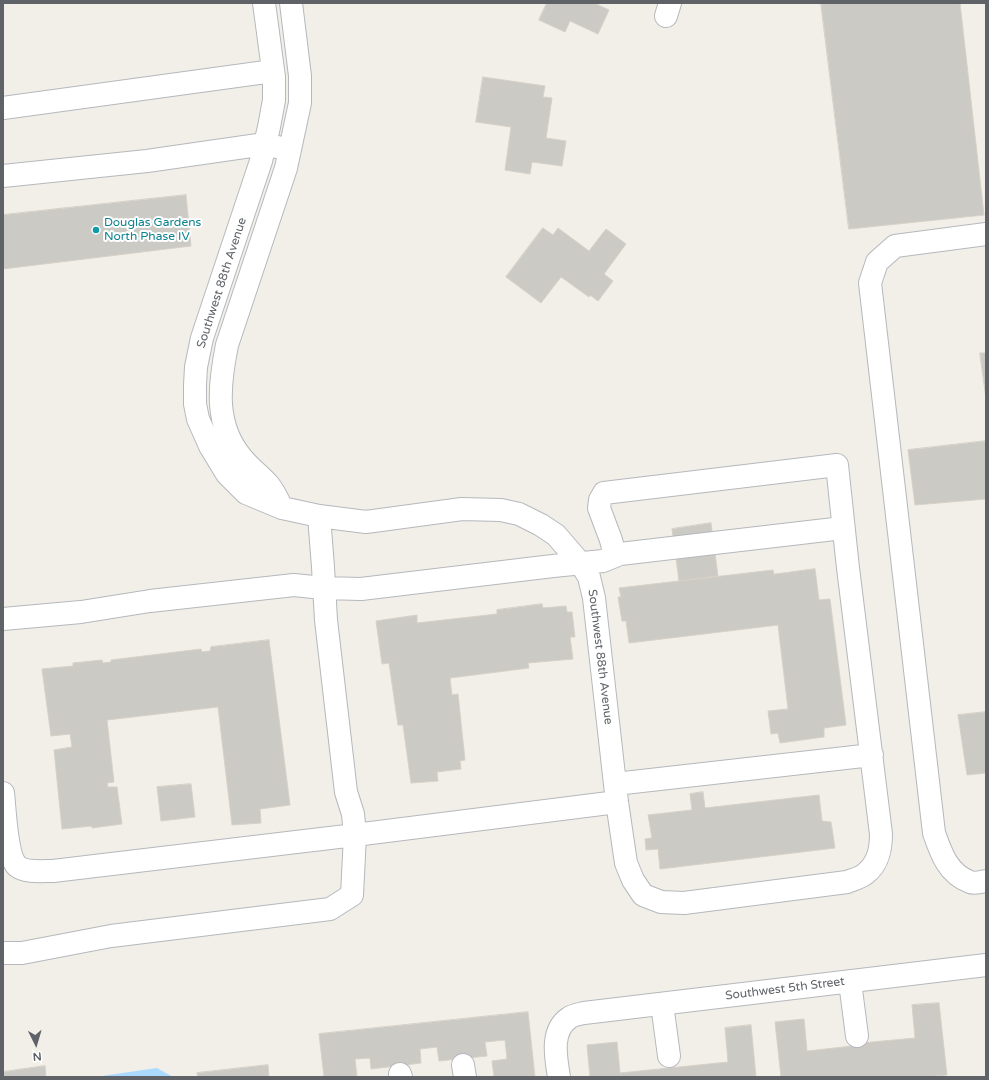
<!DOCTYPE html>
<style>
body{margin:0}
#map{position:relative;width:989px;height:1080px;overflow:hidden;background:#f1efe8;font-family:"Varela Round",sans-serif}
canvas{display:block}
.frame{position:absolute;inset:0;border:4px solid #5f6368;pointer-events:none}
.north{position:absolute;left:16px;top:1024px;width:40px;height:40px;-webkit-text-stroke:3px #fff;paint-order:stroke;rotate:175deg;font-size:11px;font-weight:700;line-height:16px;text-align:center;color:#5f6368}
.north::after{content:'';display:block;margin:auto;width:14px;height:18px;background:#5f6368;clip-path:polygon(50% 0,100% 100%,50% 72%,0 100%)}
</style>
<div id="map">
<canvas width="989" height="1080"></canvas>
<div class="frame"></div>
<div class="north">N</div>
</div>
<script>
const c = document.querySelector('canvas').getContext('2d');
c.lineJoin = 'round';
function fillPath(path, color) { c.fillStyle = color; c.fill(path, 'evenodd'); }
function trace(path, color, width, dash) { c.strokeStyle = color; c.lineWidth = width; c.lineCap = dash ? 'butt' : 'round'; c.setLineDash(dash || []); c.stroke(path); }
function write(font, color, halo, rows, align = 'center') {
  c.font = font + ' "Varela Round",sans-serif'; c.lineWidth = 4; c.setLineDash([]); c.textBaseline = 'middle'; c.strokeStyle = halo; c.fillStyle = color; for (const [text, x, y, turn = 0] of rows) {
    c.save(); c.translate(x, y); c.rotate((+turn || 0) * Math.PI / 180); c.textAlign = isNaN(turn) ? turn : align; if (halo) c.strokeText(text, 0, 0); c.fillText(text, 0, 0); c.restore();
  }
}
const water = new Path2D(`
 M157,1068L173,1077H95Z`);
const building = new Path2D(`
 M547,3H594L609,10L598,34L570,21L565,32L539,20Z
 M821,3H960L984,215L849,229Z
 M483,77L545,86L543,97L552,98L546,138L566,141L562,166L532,162L530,174L505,170L511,127L476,122Z
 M186,195L191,246L3,269V215Z
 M543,228L553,235L558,228L589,251L606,229L626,244L604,274L613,281L598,301L590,295L589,297L561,277L541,303L506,277Z
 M980,353H986V398Z
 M986,441V499L915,505L908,450Z
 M711,523L718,576L679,581L672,529Z
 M815,569L819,600L830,599L846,725L824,728V737L780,743L778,733L771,734L768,711L788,709L778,625L629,643L626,621H622L618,597H621L619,588L773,570L774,574Z
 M542,604L543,608L566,606L567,612H572L575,637H570L573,659L528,663L529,668L450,678L452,695L458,694L465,760L460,761L461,769L437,772L438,781L411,783L403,725H398L389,663L382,664L376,621L417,615V623L497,614V610Z
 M269,640L290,805L260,809L261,823L232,825L218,707L107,720L114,782L107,783L108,787H117L122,824L92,828V826L62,829L54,750L72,747L70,734L51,736L42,669L73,666V663L102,660L103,663L111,662V660L201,649L202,652L210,651L211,647Z
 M986,712V773L967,775L958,715Z
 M191,784L195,817L161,821L157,787Z
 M703,792L705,808L819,795L822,821L831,822L835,848L660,869L658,849L646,850L645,839L652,838L648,815L692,810L690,794Z
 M939,1003L947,1075L925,1077H781L775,1022L804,1019L807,1051L862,1045V1043L915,1038L912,1005Z
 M528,1012L535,1077H494L492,1061L507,1059L505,1040L485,1042L487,1056L439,1061L437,1047L420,1049L421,1063L371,1069L370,1058L355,1059L357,1077H324L319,1034Z
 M751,1025L756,1077H590L587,1045L617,1042L620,1073L728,1062L725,1028Z
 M268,1065L269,1077H198L197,1073Z
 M45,1066L46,1077H3V1072Z`);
const minor = new Path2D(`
 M264,3L274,77V100L269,127L261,161L202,338L196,367L195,385V404L198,419L210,446L227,474L246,493L282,508L319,516L366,522L462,509L501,510L519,514L541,525L556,535L581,564L589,577L594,598L617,802L626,863L633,880L643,895L661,902L684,903L847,882C852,880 860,878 865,874C878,864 881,850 881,834L848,568L837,465L604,493L600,500L599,508L611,540L615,556
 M666,16L670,3
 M3,108L273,71
 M3,176L147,161L265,144L277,147
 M986,234L895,246L877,262L870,283L934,833C941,853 948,874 970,882C975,884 981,882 986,881
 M282,508C278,500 274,491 268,484C260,475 250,468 242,458C214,425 219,385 227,345L286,168L300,103V76L291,3
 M319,516L323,567L326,620L346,792L353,814L355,835L617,802
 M3,619L81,612L150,601L294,585L323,588L361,589L553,566L603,561L620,554L843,528
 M615,784L872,755
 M3,793C5,809 6,855 17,866C25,873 43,871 53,871L355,835L352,895L330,909L111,936L22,953H3
 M850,982L857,1036
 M662,1004L669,1056
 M463,1065L465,1077
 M400,1074L401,1077
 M559,1077C556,1058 550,1031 569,1018C573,1015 580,1014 584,1013L986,965`);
const markers = [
 [96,230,4,"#0f9aa8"]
];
const cultureNames = [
 ["Douglas Gardens",104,223],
 ["North Phase IV",104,237]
];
const streetNames = [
 ["Southwest 88th Avenue",222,283,-72],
 ["Southwest 88th Avenue",600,657,83],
 ["Southwest 5th Street",785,989,-7]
];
fillPath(water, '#aadaff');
fillPath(building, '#cccac5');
trace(building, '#d6d1c6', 1);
trace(minor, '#b5b8bc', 24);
trace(minor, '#fff', 22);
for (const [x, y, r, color] of markers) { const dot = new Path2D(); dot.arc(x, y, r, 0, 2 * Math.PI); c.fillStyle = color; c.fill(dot); trace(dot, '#fff', 1.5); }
write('12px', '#0d838f', '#fff', cultureNames, 'left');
write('12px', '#5f6368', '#fff', streetNames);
</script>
